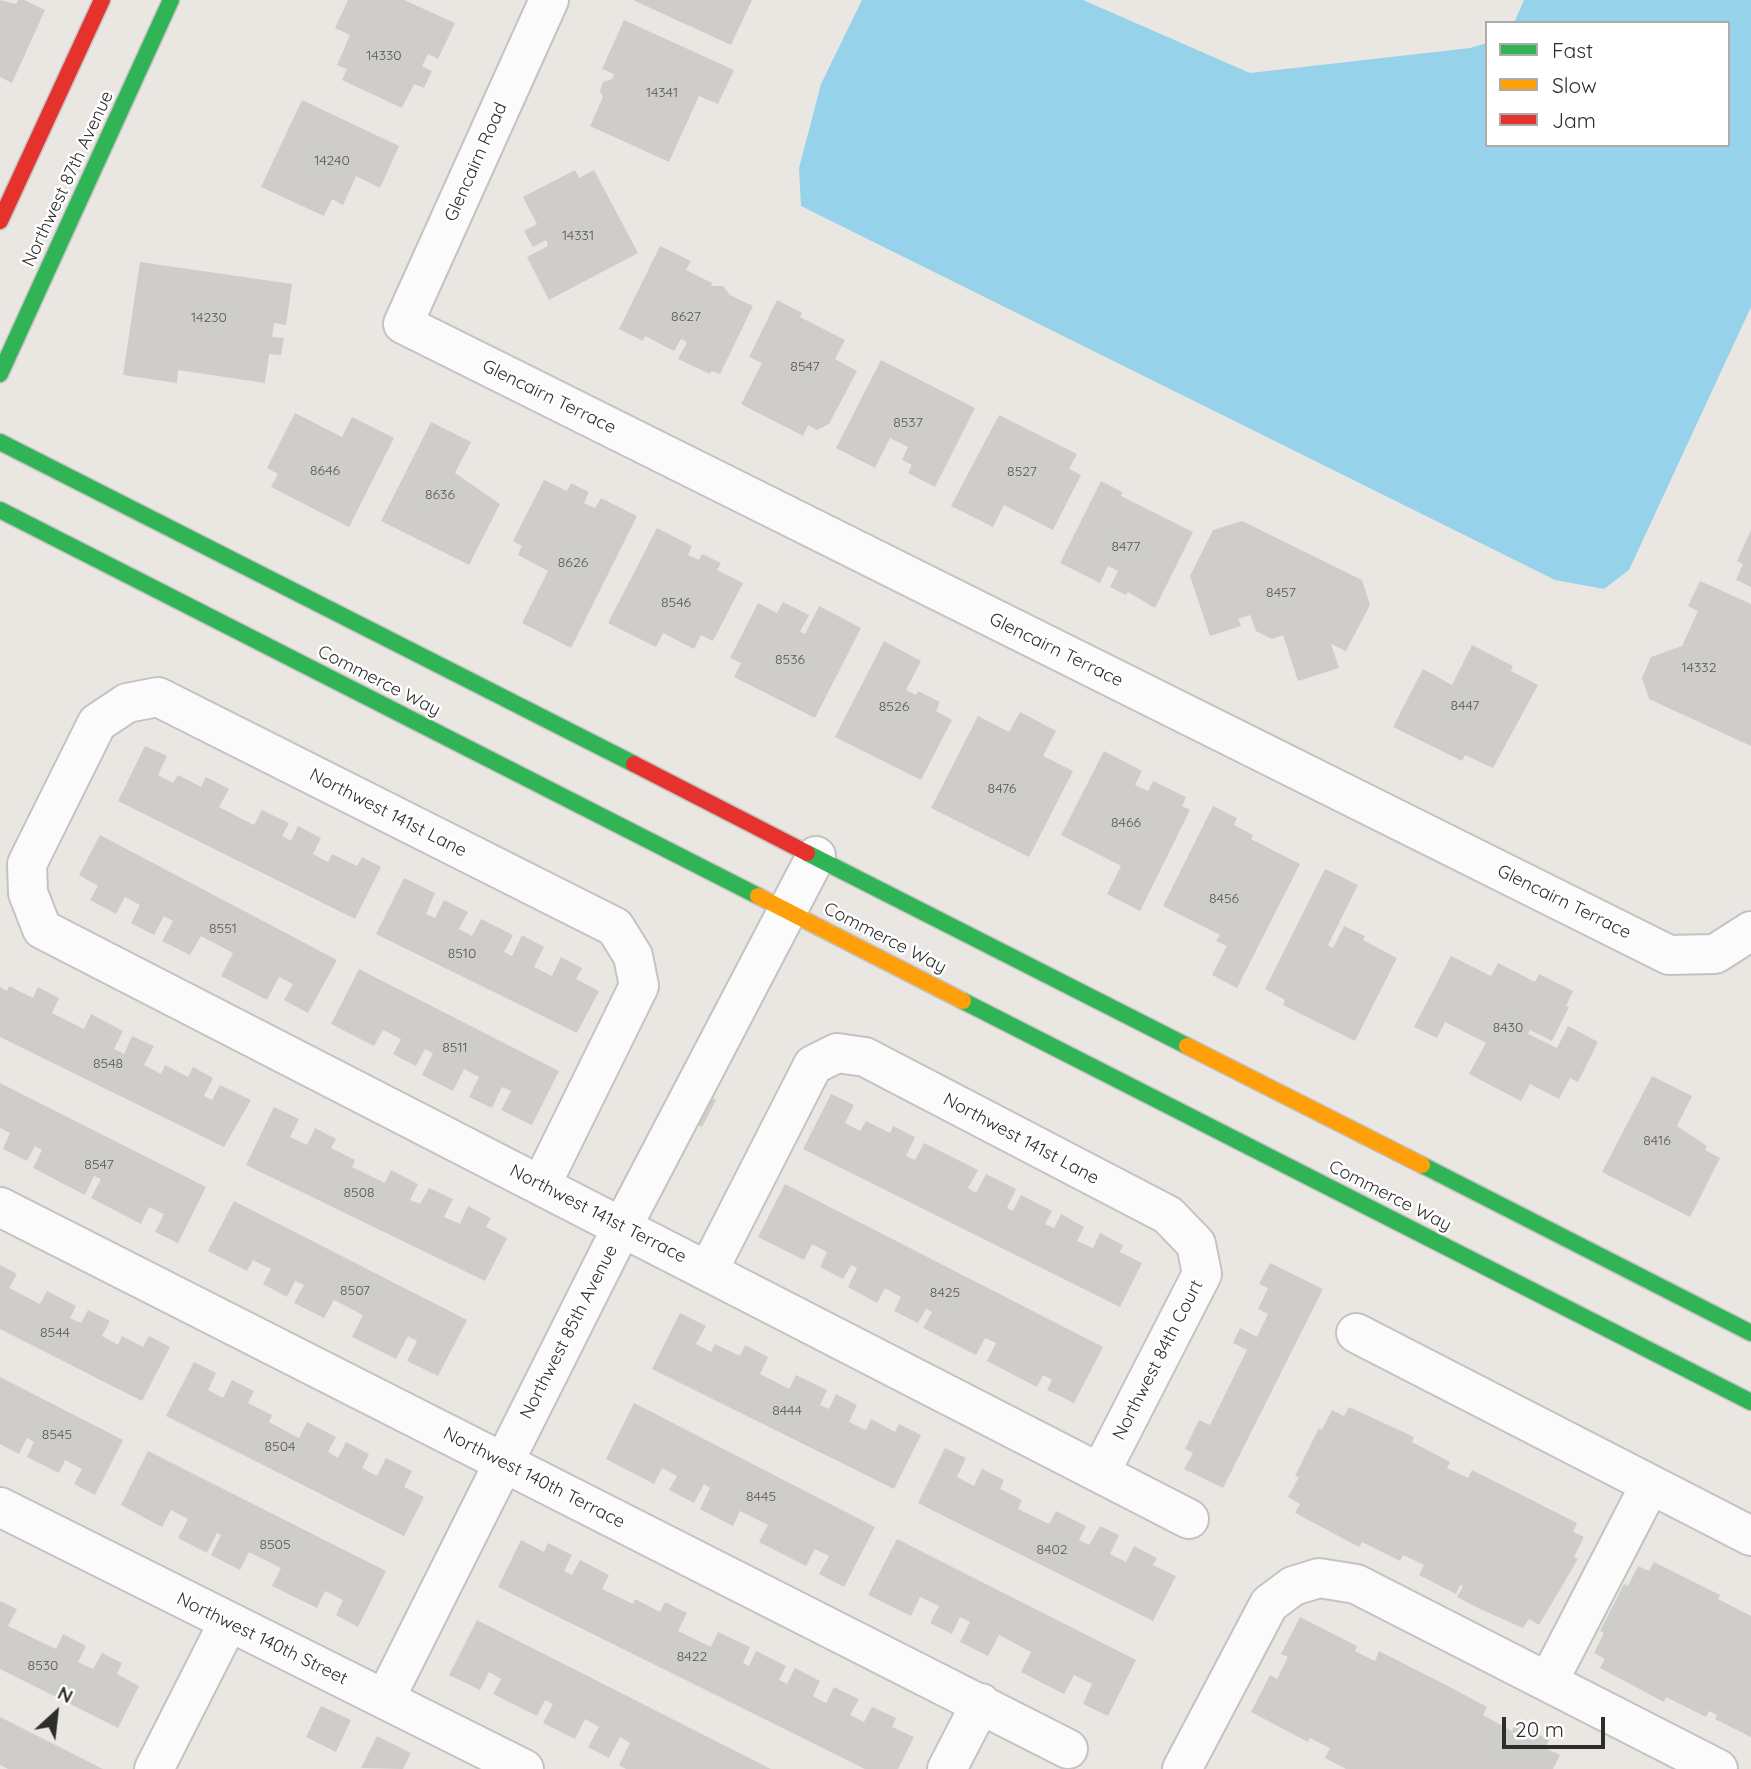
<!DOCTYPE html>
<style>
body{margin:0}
#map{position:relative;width:1751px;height:1769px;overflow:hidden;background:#eae7e2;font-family:Quicksand,sans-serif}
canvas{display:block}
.legend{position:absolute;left:1485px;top:21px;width:245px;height:126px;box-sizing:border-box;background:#fff;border:2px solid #ababab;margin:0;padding:9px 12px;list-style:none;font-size:21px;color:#2d2d2d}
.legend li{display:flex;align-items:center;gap:14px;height:35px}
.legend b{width:35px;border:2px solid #ababab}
.north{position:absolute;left:21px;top:1678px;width:70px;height:70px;-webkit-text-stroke:5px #fff;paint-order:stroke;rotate:27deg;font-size:19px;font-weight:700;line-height:28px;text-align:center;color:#2d2d2d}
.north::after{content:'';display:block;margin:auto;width:24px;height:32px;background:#2d2d2d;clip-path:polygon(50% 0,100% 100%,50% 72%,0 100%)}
.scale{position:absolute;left:1502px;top:1717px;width:103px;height:32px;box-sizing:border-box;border:4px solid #2d2d2d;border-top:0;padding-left:9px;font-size:21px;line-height:24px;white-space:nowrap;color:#2d2d2d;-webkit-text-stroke:5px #fff;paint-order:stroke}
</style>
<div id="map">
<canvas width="1751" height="1769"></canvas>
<ul class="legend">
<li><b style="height:9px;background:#30b455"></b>Fast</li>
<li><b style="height:9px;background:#ff9f0a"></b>Slow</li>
<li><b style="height:9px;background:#e5322d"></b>Jam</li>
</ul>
<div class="north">N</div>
<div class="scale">20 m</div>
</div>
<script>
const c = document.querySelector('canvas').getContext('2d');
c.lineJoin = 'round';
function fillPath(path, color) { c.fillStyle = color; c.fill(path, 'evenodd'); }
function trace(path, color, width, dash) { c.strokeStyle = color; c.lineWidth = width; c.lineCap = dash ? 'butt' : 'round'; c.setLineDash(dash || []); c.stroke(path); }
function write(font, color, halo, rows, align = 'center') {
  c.font = font + ' Quicksand,sans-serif'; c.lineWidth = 5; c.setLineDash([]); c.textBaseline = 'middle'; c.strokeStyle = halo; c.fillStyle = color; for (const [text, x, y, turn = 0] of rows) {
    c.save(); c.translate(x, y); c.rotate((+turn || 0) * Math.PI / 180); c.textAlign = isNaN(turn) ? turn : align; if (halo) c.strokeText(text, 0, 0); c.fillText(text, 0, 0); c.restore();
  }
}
const water = new Path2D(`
 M862,0H1083L1250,73L1470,48L1487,43V145H1728V23H1514L1524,0H1751V307L1629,570L1604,589L1555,580L801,206L799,168L821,84Z`);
const building = new Path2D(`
 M0,0L16,4L18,0H24L45,10L12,83L0,77Z
 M348,0H404L455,23L438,59L428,54L422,66L432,71L424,88L414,84L402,108L342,80L347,69L337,65L350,35L335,28Z
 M633,0H752L731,45Z
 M624,20L734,70L718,104L699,96L669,162L590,126L603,97L600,91L603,82L612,79L614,74L602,69Z
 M302,100L399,146L380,188L356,176L343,205L332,199L324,216L261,187Z
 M575,170L579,178L594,170L638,253L549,300L527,257L548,246L546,240L533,247L524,231L537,224L523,197Z
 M660,246L691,261L686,270L712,283L711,286H723L730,295L753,306L720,374L711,371L710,374L678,359L687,342L681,339L674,351L645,336L643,341L619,329Z
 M140,262L292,284L286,325L274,323L272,337L284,338L281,355L269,354L265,383L178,370L177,383L123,375Z
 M777,300L802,313L800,317L845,340L835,359L857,371L829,424L817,430L808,425L803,436L741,404L762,363L749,357Z
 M881,360L975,408L935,487L908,473L912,465L902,460L908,447L890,438L875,468L836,448Z
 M295,413L342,437L352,417L394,438L349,527L271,487L278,474L267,468Z
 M999,415L1077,454L1069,469L1081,475L1053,530L1004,505L993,527L951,506Z
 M431,422L471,442L455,473L500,504L469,565L381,521Z
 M544,480L567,491L571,483L589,492L584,503L595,508L601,498L637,516L571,648L522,623L548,571L518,555L522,546L513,541Z
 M1101,481L1122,492L1121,496L1193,532L1155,608L1128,592L1126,595L1110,587L1118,571L1108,566L1100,583L1060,563Z
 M1242,521L1362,580L1370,605L1346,651L1331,644L1339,668L1298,681L1283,635L1272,639L1256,631L1250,615L1238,619L1241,626L1210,636L1190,576L1213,530Z
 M657,528L692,546L688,555L699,560L702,554L721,563L717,570L743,583L713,641L701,635L694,649L663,633L656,647L608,623Z
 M1751,530V587L1736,580L1743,564L1737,561Z
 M1700,581L1751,604V746L1649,699L1642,678L1651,657L1682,646L1698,611L1688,606Z
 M783,602L809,615L800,632L805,634L819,606L861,628L815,718L734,677L741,663L730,658L758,603L777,613Z
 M884,641L921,661L906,690L916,695L918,691L940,702L936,711L952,720L921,780L835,737Z
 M1472,645L1513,666L1511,671L1538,685L1493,768L1465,755L1462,761L1393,727L1423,669L1452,685Z
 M1020,712L1056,731L1043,756L1073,771L1029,857L931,808L978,716L1009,732Z
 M145,746L167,756L158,775L173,783L178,775L201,787L206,777L229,789L219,807L254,825L262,810L289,823L282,836L291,841L298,826L321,838L313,854L328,862L332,854L357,866L362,857L381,867L355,919L118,801Z
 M1104,751L1142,771L1135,785L1148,791L1153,781L1186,797L1182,806L1190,810L1140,911L1107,894L1121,866L1061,835Z
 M1213,806L1237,818L1234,825L1253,835L1251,839L1300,864L1237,988L1212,975L1227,946L1216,941L1220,935L1163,906Z
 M100,835L337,960L308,1013L284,1000L293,984L279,977L267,1000L221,976L233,953L201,936L190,955L162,941L173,921L164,916L154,935L131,923L140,905L125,897L116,914L90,900L98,886L79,875Z
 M1325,869L1358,885L1328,945L1333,948L1344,926L1365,936L1363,940L1397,958L1355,1041L1283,1005L1285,1000L1265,989Z
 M404,878L435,893L426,914L435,918L444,900L468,912L459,929L472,936L481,919L513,935L504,952L512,956L522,935L544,947L534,967L552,976L561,957L582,968L576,979L599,991L577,1033L376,934Z
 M1451,956L1491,976L1498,963L1535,982L1539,974L1573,991L1566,1006L1569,1007L1552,1041L1530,1030L1528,1034L1557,1048L1568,1026L1598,1042L1578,1082L1570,1078L1559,1099L1530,1084L1521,1101L1469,1074L1486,1043L1445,1022L1437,1038L1414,1027Z
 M359,969L559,1071L532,1125L501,1110L511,1091L502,1087L492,1108L469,1097L479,1077L464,1069L453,1091L422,1075L433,1053L425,1049L416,1066L393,1054L401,1039L383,1030L374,1046L331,1024Z
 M9,986L33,998L38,987L59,998L52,1013L84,1029L91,1014L123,1031L114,1049L124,1054L132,1036L154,1046L144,1065L161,1074L165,1065L188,1077L193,1067L213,1078L204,1096L212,1100L220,1085L251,1100L224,1147L0,1037V987L7,991Z
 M1652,1076L1692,1096L1677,1126L1707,1146L1705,1150L1720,1158L1690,1217L1602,1172Z
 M0,1083L206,1187L178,1243L155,1232L164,1214L149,1207L141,1224L91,1198L101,1179L94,1176L85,1195L33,1168L42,1150L35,1146L27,1161L3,1149L10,1133L0,1128Z
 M698,1091L716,1100L702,1127L684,1118Z
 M831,1094L854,1105L845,1123L860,1131L866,1121L890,1133L893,1126L915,1137L906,1156L915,1160L924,1143L978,1170L968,1188L976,1193L986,1174L1016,1189L1007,1208L1013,1211L1021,1195L1052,1211L1045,1224L1054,1228L1061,1214L1084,1227L1077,1241L1093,1248L1100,1233L1123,1245L1120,1252L1142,1263L1120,1307L803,1149Z
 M274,1107L299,1119L290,1137L307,1145L315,1128L336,1139L331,1148L355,1160L352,1167L385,1183L391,1170L418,1184L410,1200L420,1204L429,1188L453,1199L444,1217L460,1224L468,1206L491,1218L486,1227L507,1238L485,1281L246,1165Z
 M785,1184L1103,1347L1074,1403L1047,1390L1052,1380L1043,1375L1037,1387L987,1361L996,1343L985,1338L976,1355L923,1328L932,1312L926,1309L918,1323L894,1311L901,1297L885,1288L877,1303L848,1287L857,1268L851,1265L843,1279L820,1267L827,1252L812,1244L804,1260L758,1237Z
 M234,1201L467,1320L438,1376L407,1361L417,1341L408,1336L396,1359L352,1337L363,1315L334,1300L324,1318L294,1303L304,1285L295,1281L287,1297L263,1284L271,1269L253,1260L247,1271L208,1251Z
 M1270,1263L1323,1289L1223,1488L1184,1469L1193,1453L1185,1449L1199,1420L1210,1425L1247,1350L1233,1343L1240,1328L1257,1337L1268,1314L1258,1309L1268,1288L1259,1284Z
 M0,1265L17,1274L9,1288L40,1304L47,1291L76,1306L70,1318L81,1323L88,1310L110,1321L102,1336L118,1345L122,1336L143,1347L149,1336L170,1347L142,1401L0,1329Z
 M680,1313L706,1326L696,1344L711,1352L715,1344L740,1356L745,1345L768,1357L760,1374L789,1389L796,1375L827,1390L820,1405L829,1409L836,1394L857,1405L849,1422L866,1430L871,1419L895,1432L899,1424L921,1435L894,1489L652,1369Z
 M194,1362L216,1373L208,1390L223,1398L232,1380L254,1391L248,1403L272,1415L269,1422L299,1438L307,1422L336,1437L328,1452L338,1458L346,1442L369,1454L362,1468L377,1476L386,1458L412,1471L404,1487L424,1497L404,1536L166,1416Z
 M0,1377L123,1440L95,1495L74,1484L82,1469L65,1460L59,1473L27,1457L34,1442L27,1438L19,1454L0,1444Z
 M634,1403L875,1527L844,1587L819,1574L829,1556L815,1549L806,1566L759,1542L768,1525L740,1511L733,1526L700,1509L710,1488L704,1484L694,1503L669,1490L677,1476L662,1468L654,1484L606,1459Z
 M1349,1407L1414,1437L1412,1442L1450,1462L1447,1468L1468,1478L1472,1470L1577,1523L1573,1532L1584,1537L1574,1557L1578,1559L1539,1625L1529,1619L1523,1628L1480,1609L1457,1597L1463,1586L1460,1585L1456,1594L1419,1575L1424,1565L1403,1555L1400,1561L1362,1542L1359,1547L1295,1513L1300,1504L1288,1497L1299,1477L1295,1476L1319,1428L1322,1430L1332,1410L1344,1416Z
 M945,1448L966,1458L957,1477L974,1486L982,1469L1004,1480L1000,1489L1022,1500L1018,1509L1049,1524L1056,1511L1086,1526L1079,1540L1089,1545L1100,1526L1119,1535L1110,1554L1126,1562L1134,1546L1157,1558L1153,1565L1176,1576L1153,1621L918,1503Z
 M148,1451L386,1571L358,1627L336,1615L343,1600L325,1591L317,1608L272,1586L281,1568L249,1552L240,1570L211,1555L221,1535L217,1533L207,1553L178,1538L188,1519L171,1510L162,1527L121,1505Z
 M897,1539L1136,1660L1108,1716L1083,1704L1092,1684L1074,1675L1064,1694L1021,1672L1031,1652L999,1635L988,1656L960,1642L970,1622L960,1617L952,1634L930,1623L939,1606L920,1597L911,1616L868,1595Z
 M521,1540L544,1552L548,1543L572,1555L564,1571L572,1575L580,1560L609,1575L602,1589L633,1604L635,1599L660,1612L665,1602L687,1613L678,1631L711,1647L718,1632L750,1647L743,1663L749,1666L756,1651L786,1666L779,1680L787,1684L795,1668L820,1681L813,1696L826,1703L834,1687L859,1699L850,1715L864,1722L872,1707L896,1718L892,1727L914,1737L898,1769H865L498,1587Z
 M1654,1562L1720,1595L1718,1599L1751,1616V1737L1715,1719L1717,1715L1709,1711L1706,1717L1666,1697L1664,1702L1600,1668L1605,1659L1594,1653L1604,1633L1600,1631L1624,1584L1628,1586L1638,1566L1649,1571Z
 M0,1601L17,1609L8,1626L56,1649L63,1634L86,1646L78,1662L93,1669L102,1653L122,1663L117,1674L139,1686L118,1728L0,1669Z
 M1300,1617L1357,1646L1355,1651L1375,1661L1379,1651L1448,1686L1487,1707L1483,1715L1512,1731L1516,1723L1549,1740L1545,1748L1560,1755L1553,1769H1346L1325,1758L1330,1748L1310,1738L1308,1742L1251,1712L1270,1675L1277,1679L1288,1657L1281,1654Z
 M477,1620L771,1769H626L619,1765L630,1743L620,1737L609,1758L588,1747L599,1727L585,1719L575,1739L543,1723L553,1704L545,1700L537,1716L493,1694L501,1679L489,1672L480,1690L449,1675Z
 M321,1706L351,1720L336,1752L306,1737Z
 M0,1717L103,1769H8L0,1765Z
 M377,1736L411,1753L403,1769L361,1768Z`);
const street = new Path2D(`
 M549,0L403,324L1669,955L1715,954L1751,931
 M541,1185L639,986L633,956L615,927L158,697L127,703L97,723L27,864L28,893L42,929L1189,1519
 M0,1207L1068,1749
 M708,1271L813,1065L837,1053L865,1057L1168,1215L1196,1244L1202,1274L1100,1473
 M1356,1333L1751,1536
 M0,1507L524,1769
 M1548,1682L1650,1485
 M385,1699L622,1227L816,856
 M154,1769L228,1623
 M947,1769L981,1703
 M1182,1769L1269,1604L1293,1586L1319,1578L1356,1584L1718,1769`);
const fast = new Path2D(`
 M0,374L171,0
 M0,442L634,764
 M0,510L758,896
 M807,853L1187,1046
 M963,1001L1751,1402
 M1422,1165L1751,1333`);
const slow = new Path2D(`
 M758,896L963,1001
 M1187,1046L1422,1165`);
const jam = new Path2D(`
 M0,221L102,0
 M634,764L807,853`);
const numberNames = [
 ["14330",384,56],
 ["14341",662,93],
 ["14240",332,161],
 ["14331",578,236],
 ["8627",686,317],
 ["14230",209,318],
 ["8547",805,367],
 ["8537",908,423],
 ["8646",325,471],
 ["8527",1022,472],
 ["8636",440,495],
 ["8477",1126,547],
 ["8626",573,563],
 ["8457",1281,593],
 ["8546",676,603],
 ["8536",790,660],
 ["14332",1699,668],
 ["8447",1465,706],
 ["8526",894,707],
 ["8476",1002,789],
 ["8466",1126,823],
 ["8456",1224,899],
 ["8551",223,929],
 ["8510",462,954],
 ["8430",1508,1028],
 ["8511",455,1048],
 ["8548",108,1064],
 ["8416",1657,1141],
 ["8547",99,1165],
 ["8508",359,1193],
 ["8507",355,1291],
 ["8425",945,1293],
 ["8544",55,1333],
 ["8444",787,1411],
 ["8545",57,1435],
 ["8504",280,1447],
 ["8445",761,1497],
 ["8505",275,1545],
 ["8402",1052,1550],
 ["8422",692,1657],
 ["8530",43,1666]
];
const streetNames = [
 ["Glencairn Road",476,162,-66],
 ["Northwest 87th Avenue",68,179,-65],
 ["Glencairn Terrace",549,397,26],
 ["Glencairn Terrace",1056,650,26],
 ["Commerce Way",379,681,27],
 ["Northwest 141st Lane",388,813,27],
 ["Glencairn Terrace",1564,902,26],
 ["Commerce Way",885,938,27],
 ["Northwest 141st Lane",1021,1139,28],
 ["Commerce Way",1390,1196,27],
 ["Northwest 141st Terrace",598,1214,27],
 ["Northwest 85th Avenue",569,1332,-63],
 ["Northwest 84th Court",1158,1360,-63],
 ["Northwest 140th Terrace",534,1478,27],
 ["Northwest 140th Street",262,1639,26]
];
fillPath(water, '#97d2eb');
fillPath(building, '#cfcdc9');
trace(street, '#c4c3c3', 42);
trace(fast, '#c4c3c3', 19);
trace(slow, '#c4c3c3', 19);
trace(jam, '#c4c3c3', 19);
trace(street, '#fcfbfb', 38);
trace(fast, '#30b455', 16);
trace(slow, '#ff9f0a', 16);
trace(jam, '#e5322d', 16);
write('14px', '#575756', null, numberNames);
write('18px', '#2d2d2d', '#fff', streetNames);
</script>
